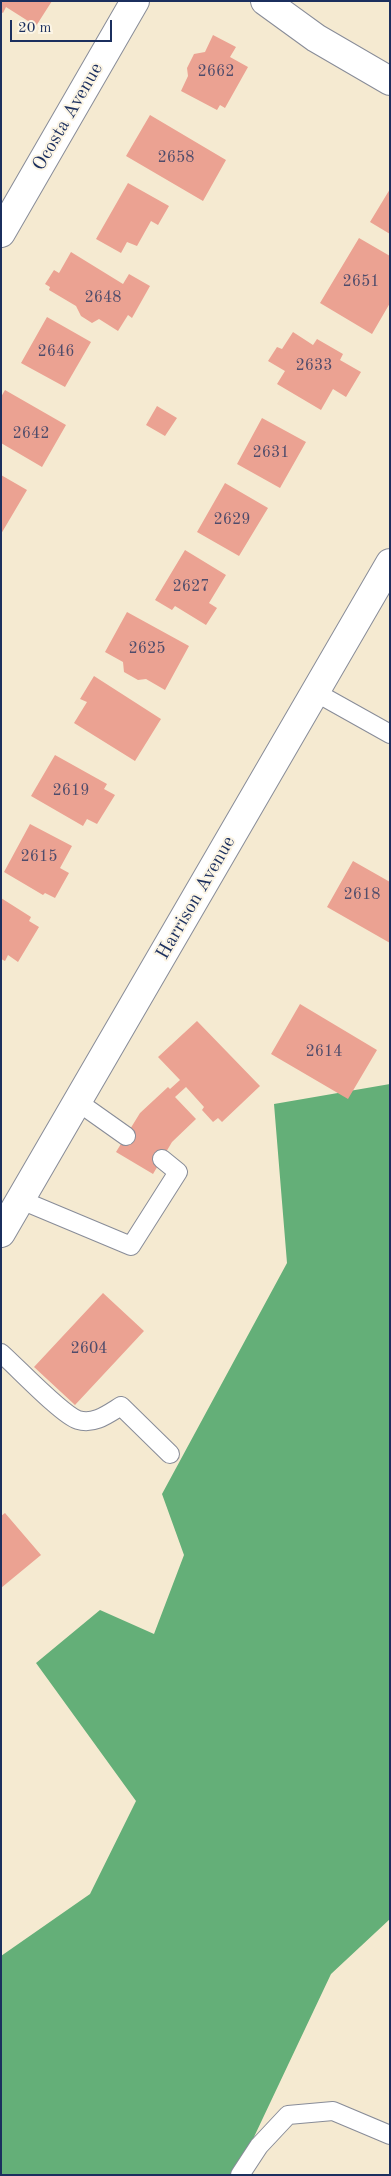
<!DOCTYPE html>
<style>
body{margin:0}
#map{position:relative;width:391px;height:2176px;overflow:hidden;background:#f5ead1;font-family:"Old Standard TT",serif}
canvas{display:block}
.frame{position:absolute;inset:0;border:2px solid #1b2f5e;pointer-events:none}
.scale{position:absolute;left:10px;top:20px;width:102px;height:22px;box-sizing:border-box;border:2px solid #1b2f5e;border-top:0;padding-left:6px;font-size:15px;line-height:18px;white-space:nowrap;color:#1b2f5e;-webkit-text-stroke:4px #fcf5e5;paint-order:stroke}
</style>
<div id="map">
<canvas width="391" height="2176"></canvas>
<div class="frame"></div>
<div class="scale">20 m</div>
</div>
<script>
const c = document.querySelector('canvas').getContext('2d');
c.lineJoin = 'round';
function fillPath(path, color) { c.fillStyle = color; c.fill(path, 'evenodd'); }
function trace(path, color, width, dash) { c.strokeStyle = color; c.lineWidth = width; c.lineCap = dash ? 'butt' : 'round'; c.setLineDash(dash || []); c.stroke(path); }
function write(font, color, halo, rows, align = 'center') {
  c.font = font + ' "Old Standard TT",serif'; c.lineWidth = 4; c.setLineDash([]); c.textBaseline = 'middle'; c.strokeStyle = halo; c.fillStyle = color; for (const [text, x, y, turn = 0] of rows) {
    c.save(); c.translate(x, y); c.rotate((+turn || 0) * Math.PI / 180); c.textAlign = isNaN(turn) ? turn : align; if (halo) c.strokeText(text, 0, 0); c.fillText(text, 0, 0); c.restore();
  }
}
const forest = new Path2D(`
 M390,1084V1919L331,1974L236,2175H1V1956L90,1894L136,1801L36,1663L100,1610L154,1634L184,1555L162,1494L287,1263L274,1104Z`);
const building = new Path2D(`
 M1,1H52L36,26L6,7L3,13L1,12Z
 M213,35L236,47L230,57L248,67L225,108L220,105L217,110L181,91L188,76L187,68L194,54L205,52Z
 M150,115L226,160L203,201L126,156Z
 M128,183L169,206L158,225L151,221L137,246L127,242L121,253L96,239Z
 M390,189V234L370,222Z
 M359,238L390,256V303L372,334L320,303Z
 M71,252L123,284L129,274L150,286L132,318L128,315L118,331L99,319L92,323L81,316L76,306L49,290L50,287L45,284L54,270L59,273Z
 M47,317L91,342L65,387L21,363Z
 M293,332L313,345L317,339L343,354L340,360L361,372L346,397L333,389L321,410L277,384L285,371L268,361L277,347L282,349Z
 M5,390L66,425L42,467L1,443V397Z
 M157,406L177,418L165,436L146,425Z
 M262,418L306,442L280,488L237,464Z
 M1,475L27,490L1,534Z
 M225,483L268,508L239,556L197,532Z
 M185,550L226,575L209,603L217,608L206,625L175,606L172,610L155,600Z
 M127,612L189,646L165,690L146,679L138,680L124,672L123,662L105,652Z
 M94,676L161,719L135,761L74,723L87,702L80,699Z
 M55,755L107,784L104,789L115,795L97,824L87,819L83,826L31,796Z
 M30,824L72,846L60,868L69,873L55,898L45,893L43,895L4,872Z
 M353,861L390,882V943L327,907Z
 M1,898L31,917L29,921L39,927L18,962L8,955L5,961L1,959Z
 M300,1004L377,1050L348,1099L271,1054Z
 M197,1021L260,1086L222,1122L218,1118L213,1122L202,1110L204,1107L186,1087L175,1097L196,1119L172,1142L153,1174L116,1152L140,1113L168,1087L170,1089L180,1080L158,1057Z
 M103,1293L144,1331L75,1405L34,1367Z
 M5,1513L41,1555L1,1588V1516Z`);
const lane = new Path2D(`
 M315,692L390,734
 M78,1102L126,1136
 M21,1200L131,1246L178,1172L162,1159
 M1,1353C16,1366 62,1415 78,1420C94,1425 108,1414 121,1406L170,1454
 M240,2175L259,2146L288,2115L333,2111L390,2135`);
const street = new Path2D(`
 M265,1L316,38L390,81
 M1,233L135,1`);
const secondary = new Path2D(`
 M1,1233L390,563`);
const numberNames = [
 ["2662",216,72],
 ["2658",176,158],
 ["2651",361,282],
 ["2648",103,298],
 ["2646",56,352],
 ["2633",314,366],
 ["2642",31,434],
 ["2631",271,453],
 ["2629",232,520],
 ["2627",191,587],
 ["2625",147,649],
 ["2619",71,791],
 ["2615",39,857],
 ["2618",362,895],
 ["2614",324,1052],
 ["2604",89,1349]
];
const streetNames = [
 ["Ocosta Avenue",68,117,-60],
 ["Harrison Avenue",196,898,-60]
];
fillPath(forest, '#64af78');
fillPath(building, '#eba292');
trace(lane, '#888c98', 20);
trace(street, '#888c98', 30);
trace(secondary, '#888c98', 30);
trace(lane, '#fff', 18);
trace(street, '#fff', 28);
trace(secondary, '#fff', 28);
write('16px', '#4f4c6b', null, numberNames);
write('19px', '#1b2f5e', '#fcf5e5', streetNames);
</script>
